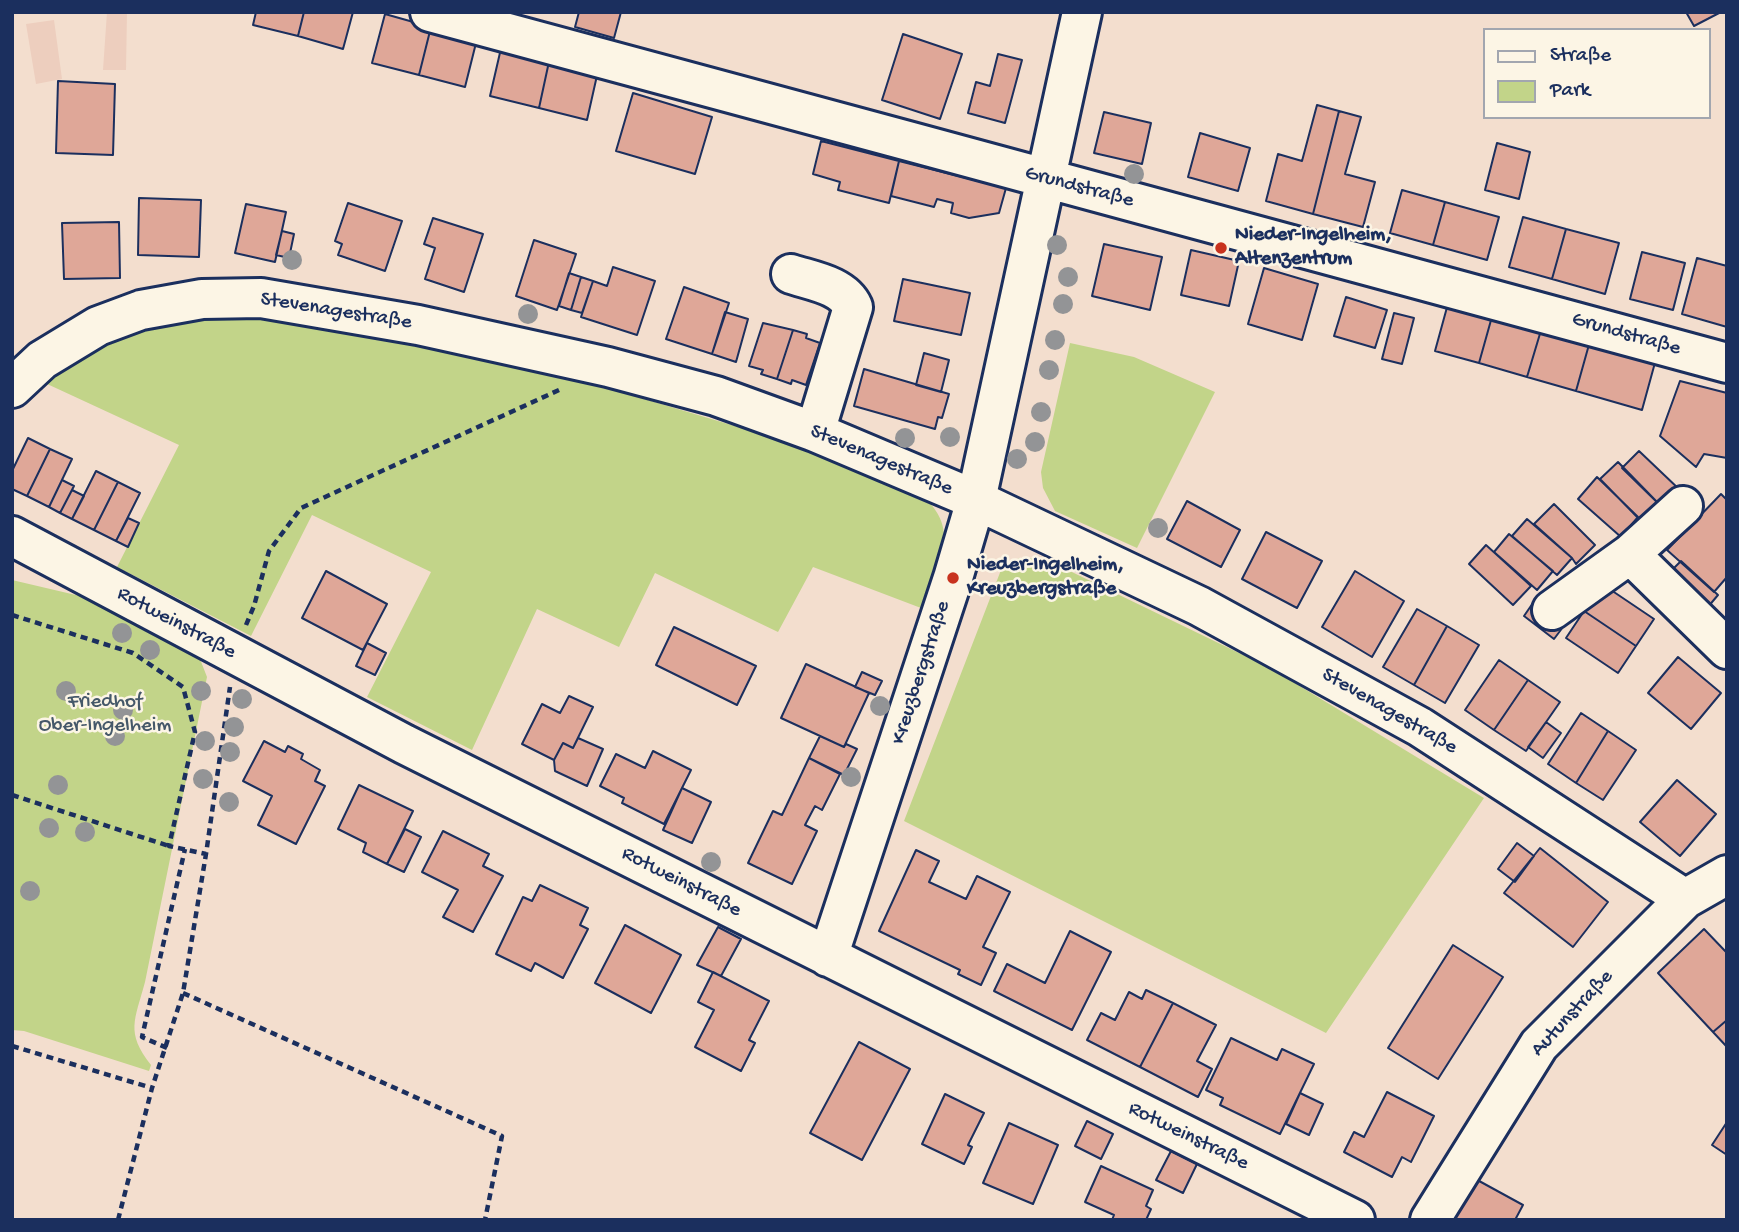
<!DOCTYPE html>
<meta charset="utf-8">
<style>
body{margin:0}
#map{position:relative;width:1739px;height:1232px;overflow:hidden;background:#f3dece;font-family:"Gochi Hand",sans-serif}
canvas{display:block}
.frame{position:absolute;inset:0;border:14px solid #1b2f5e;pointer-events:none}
.legend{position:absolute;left:1483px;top:28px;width:228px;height:91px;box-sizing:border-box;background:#fcf5e5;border:2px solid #a2a6af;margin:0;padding:9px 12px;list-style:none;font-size:21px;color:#1b2f5e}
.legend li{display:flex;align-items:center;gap:14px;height:35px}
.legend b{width:35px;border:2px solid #a2a6af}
</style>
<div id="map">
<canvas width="1739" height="1232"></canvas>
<div class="frame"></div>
<ul class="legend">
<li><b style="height:9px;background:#fcf5e5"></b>Straße</li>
<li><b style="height:19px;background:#c2d489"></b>Park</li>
</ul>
</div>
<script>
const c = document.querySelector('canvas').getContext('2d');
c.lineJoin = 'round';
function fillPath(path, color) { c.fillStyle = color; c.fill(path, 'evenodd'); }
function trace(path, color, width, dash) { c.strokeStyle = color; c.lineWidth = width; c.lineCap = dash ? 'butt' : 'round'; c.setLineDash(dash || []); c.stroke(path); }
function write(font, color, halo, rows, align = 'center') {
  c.font = font + ' "Gochi Hand",sans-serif'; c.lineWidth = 5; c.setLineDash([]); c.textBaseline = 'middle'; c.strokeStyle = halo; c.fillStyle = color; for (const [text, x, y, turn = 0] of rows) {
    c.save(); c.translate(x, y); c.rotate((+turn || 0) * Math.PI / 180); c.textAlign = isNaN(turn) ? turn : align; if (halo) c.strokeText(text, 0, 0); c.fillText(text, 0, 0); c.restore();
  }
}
const built = new Path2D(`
 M107,12H127L126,70H103Z
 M54,20L62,79L36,84L26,24Z`);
const green = new Path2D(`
 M248,317L403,338L574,378L755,432L919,492C931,503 943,516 944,534C945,545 925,595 921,608L813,567L778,632L655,573L619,647L537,609L472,750L367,697L431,572L312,515L251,636L117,567L179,445L45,383C77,362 109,340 145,328C178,317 214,319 248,317Z
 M1070,343L1134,357L1215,392L1137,548L1055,511L1043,488L1041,472Z
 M1019,558H1043L1270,668L1484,798L1326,1033L904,821L1001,570Z
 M12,580L80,596L200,659L207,677L145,982C135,1020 125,1032 151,1065L149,1071L24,1031L12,1030Z`);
const building = new Path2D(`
 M256,12H304L298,36L253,25Z
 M304,12H353L343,49L298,36Z
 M579,12H621L614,38L575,27Z
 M1686,12H1721L1694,26Z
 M385,14L431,27L419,75L372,63Z
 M431,27L477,39L465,87L419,75Z
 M903,34L962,54L940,119L882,100Z
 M502,44L550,57L539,108L490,96Z
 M998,54L1022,60L1005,123L968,113L976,82L990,86Z
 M550,57L598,71L587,120L539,108Z
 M58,81L115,84L113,155L56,153Z
 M633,93L712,117L695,174L616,151Z
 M1317,105L1339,111L1313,214L1266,201L1278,154L1302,161Z
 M1339,111L1361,117L1345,174L1375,182L1363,227L1313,214Z
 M1104,112L1151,123L1142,164L1094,153Z
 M1200,133L1250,148L1238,191L1188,177Z
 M821,141L899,161L889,203L838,190L840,182L813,174Z
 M1497,143L1530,152L1519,199L1485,190Z
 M899,161L1006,188L999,213L969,218L951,213L953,203L937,199L934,207L891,196Z
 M1402,190L1445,202L1433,245L1390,233Z
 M139,198L201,200L199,257L138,255Z
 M1445,202L1499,217L1487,260L1433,245Z
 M348,203L402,221L385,271L338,255L342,244L335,241Z
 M246,204L286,212L275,262L235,253Z
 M1523,217L1566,229L1552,279L1509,267Z
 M433,218L483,234L464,292L425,279L435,248L424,244Z
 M119,222L120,278L64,279L62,223Z
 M1566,229L1619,243L1605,294L1552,279Z
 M282,231L294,234L289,258L276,255Z
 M534,240L576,254L557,310L516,296Z
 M1104,244L1162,257L1150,310L1092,296Z
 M1191,250L1239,261L1229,306L1181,295Z
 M1642,252L1685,263L1673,310L1630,299Z
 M1697,258L1727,266V327L1682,314Z
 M613,267L655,281L637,335L581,317L593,281L607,286Z
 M1264,268L1318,284L1302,340L1248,324Z
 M569,273L581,277L571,310L559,306Z
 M581,277L593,281L582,313L571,310Z
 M903,279L970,293L961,335L894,321Z
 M684,287L729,303L712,354L666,339Z
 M1346,297L1387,310L1375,348L1334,336Z
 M1449,300L1493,313L1479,363L1435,351Z
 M725,312L748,319L736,362L712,354Z
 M1394,313L1414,318L1402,364L1382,359Z
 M1493,313L1542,327L1527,377L1479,363Z
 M763,323L793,330L777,379L761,374L763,370L749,366Z
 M1542,327L1590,341L1576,391L1527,377Z
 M793,330L807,334L806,338L820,343L806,385L792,380L791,384L777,379Z
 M1590,341L1656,359L1642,410L1576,391Z
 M924,353L949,360L941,392L916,385Z
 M864,369L949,394L942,418L938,417L935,429L854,406Z
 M1680,381L1727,393V458L1704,454L1696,467L1660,436Z
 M28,438L50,449L27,496L12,489V471Z
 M50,449L72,459L49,507L27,496Z
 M1639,451L1681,491L1664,509L1622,468Z
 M1618,462L1659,504L1642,522L1600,479Z
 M96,471L118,482L94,530L72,519Z
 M1597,477L1638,517L1621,537L1578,499Z
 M62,480L74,486L60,513L49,507Z
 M118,482L140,493L116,541L94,530Z
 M72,490L84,496L72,519L60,513Z
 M1721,494L1727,500V577L1714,592L1667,550Z
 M1187,501L1240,530L1221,567L1167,539Z
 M1554,504L1595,545L1576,564L1572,558L1534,524Z
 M128,518L139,523L128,547L116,541Z
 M1527,519L1572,558L1557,575L1512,536Z
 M1266,532L1322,561L1297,608L1242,579Z
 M1509,534L1553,571L1537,590L1494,552Z
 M1486,545L1531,586L1513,605L1469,564Z
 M1681,561L1718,595L1702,614L1664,578Z
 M326,571L387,604L363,650L302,618Z
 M1355,571L1404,601L1372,657L1322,627Z
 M1602,584L1654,619L1636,646L1584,611Z
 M1535,600L1566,623L1554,639L1524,616Z
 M1417,609L1447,626L1414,685L1383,667Z
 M1584,611L1636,646L1618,673L1566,638Z
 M1447,626L1479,645L1445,703L1414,685Z
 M674,627L756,666L737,705L656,665Z
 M367,643L386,653L375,675L356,666Z
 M1678,657L1721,693L1691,729L1648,693Z
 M1499,660L1528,680L1494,730L1465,710Z
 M806,664L869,693L844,747L781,718Z
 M862,672L882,681L875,695L855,687Z
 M1528,680L1560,702L1526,751L1494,730Z
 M569,696L593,707L573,748L563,743L554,760L522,744L542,704L560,713Z
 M1581,713L1608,731L1576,783L1548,764Z
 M1546,722L1561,733L1543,758L1528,747Z
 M1608,731L1636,750L1603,800L1576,783Z
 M820,736L844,747L846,744L857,749L844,775L809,758Z
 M578,738L603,749L587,786L555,771L554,760L563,743L573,748Z
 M264,741L285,752L288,746L303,754L301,759L320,770L315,781L325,786L296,844L258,825L272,796L243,781Z
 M653,751L691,770L664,824L622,803L624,798L600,786L616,754L645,768Z
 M809,758L840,774L822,810L815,806L805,825L817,831L792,884L748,863L773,811L782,815Z
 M1677,780L1716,814L1680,856L1640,822Z
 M359,785L413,811L387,864L363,852L366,843L338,829Z
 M682,788L711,802L692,843L663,830Z
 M405,829L421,837L404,872L387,864Z
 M443,831L489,854L483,866L503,876L473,932L443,917L458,890L422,872Z
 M1517,843L1534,856L1515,882L1498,869Z
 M1540,848L1608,902L1573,947L1504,893Z
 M916,850L939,861L929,882L966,899L977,876L1010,892L983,947L996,953L981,985L958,974L960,970L879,931Z
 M540,885L588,908L580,925L588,929L563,978L535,963L531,971L496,954L523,897L532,901Z
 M625,925L681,955L651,1013L595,983Z
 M718,927L741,939L721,976L697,965Z
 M1704,929L1727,953V1020L1713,1032L1658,973Z
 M1070,931L1111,952L1072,1030L994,991L1007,964L1045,983Z
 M1453,945L1503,977L1438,1079L1388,1048Z
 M713,972L769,1001L749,1040L755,1043L741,1071L695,1047L714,1010L698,1002Z
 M1146,990L1173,1003L1140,1067L1087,1040L1101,1013L1115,1020L1129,992L1142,999Z
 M1173,1003L1216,1025L1197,1061L1212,1069L1198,1097L1140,1067Z
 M1727,1020V1047L1713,1032Z
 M1231,1038L1277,1060L1282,1049L1314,1064L1280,1134L1220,1105L1223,1098L1206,1090Z
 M859,1042L910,1069L862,1160L810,1133Z
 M1387,1092L1434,1116L1411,1162L1402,1157L1392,1177L1344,1152L1354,1132L1364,1137Z
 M1300,1093L1323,1104L1309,1135L1286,1124Z
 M945,1094L984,1113L968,1145L972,1147L964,1164L922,1144Z
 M1087,1121L1113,1134L1101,1159L1075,1146Z
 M1727,1122V1155L1712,1145Z
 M1009,1123L1058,1145L1033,1204L983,1183Z
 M1171,1151L1197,1164L1183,1193L1156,1180Z
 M1101,1166L1153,1190L1146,1206L1151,1209L1146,1220H1112L1114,1215L1085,1202Z
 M1470,1176L1523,1205L1515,1220H1446Z`);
const path = new Path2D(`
 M12,615L133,653L183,687L195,732L169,846L206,854
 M246,625L254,606L269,551L301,508L559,390
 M12,795L169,846
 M183,993L502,1136L485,1220
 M12,1046L152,1088
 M167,1048L142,1037L185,849
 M118,1220L152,1088L183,993L206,854L230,687`);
const minor = new Path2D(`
 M430,12C862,130 1296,243 1727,363
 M791,274C812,281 843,285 853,307L815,432
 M12,388L42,360L98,326L141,310L202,299L261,298L418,325L608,367L716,396L815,432L976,500L1199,606L1420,727L1685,899
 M12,536L404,744L1355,1220
 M1630,554L1683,506
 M1552,610L1630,554L1727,649
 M828,957L953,578L976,500L1082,12
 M1430,1220L1539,1045L1685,899L1727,875`);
const trees = [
 [1134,174],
 [1057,245],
 [292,260],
 [1068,277],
 [1063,304],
 [528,314],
 [1055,340],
 [1049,370],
 [1041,412],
 [950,437],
 [905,438],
 [1035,442],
 [1017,459],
 [1158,528],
 [122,633],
 [150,650],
 [66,691],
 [201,691],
 [242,699],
 [880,706],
 [123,710],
 [234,727],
 [115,736],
 [205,741],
 [230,752],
 [851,777],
 [203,779],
 [58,785],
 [229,802],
 [49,828],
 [85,832],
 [711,862],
 [30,891]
];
const markers = [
 [1221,248,7,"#c8321e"],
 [953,578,7,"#c8321e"]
];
const streetNames = [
 ["Grundstraße",1079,188,15],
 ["Stevenagestraße",336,312,9],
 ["Grundstraße",1626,335,16],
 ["Stevenagestraße",881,461,23],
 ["Rotweinstraße",176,624,28],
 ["Kreuzbergstraße",922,673,-72],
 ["Stevenagestraße",1389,712,30],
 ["Rotweinstraße",681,883,27],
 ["Autunstraße",1573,1014,-47],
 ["Rotweinstraße",1188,1137,26]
];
const poiNames = [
 ["Nieder-Ingelheim,",1235,236],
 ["Altenzentrum",1235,260],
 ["Nieder-Ingelheim,",967,566],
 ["Kreuzbergstraße",967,590]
];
const parkNames = [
 ["Friedhof",105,703],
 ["Ober-Ingelheim",105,727]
];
fillPath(built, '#edcebe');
fillPath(green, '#c2d489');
fillPath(building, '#dfa798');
trace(building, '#1b2f5e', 2);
trace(minor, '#1b2f5e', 44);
trace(path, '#1b2f5e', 4.5, [7, 5]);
trace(minor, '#fcf5e5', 38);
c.fillStyle = '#939496';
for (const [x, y] of trees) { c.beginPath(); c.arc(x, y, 10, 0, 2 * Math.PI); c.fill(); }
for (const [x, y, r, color] of markers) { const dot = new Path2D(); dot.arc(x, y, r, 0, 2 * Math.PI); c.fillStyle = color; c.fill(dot); trace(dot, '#fcf5e5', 2.5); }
write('21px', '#1b2f5e', '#fcf5e5', streetNames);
write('bold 21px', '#1b2f5e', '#fcf5e5', poiNames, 'left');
write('21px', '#455869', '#fcf5e5', parkNames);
</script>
